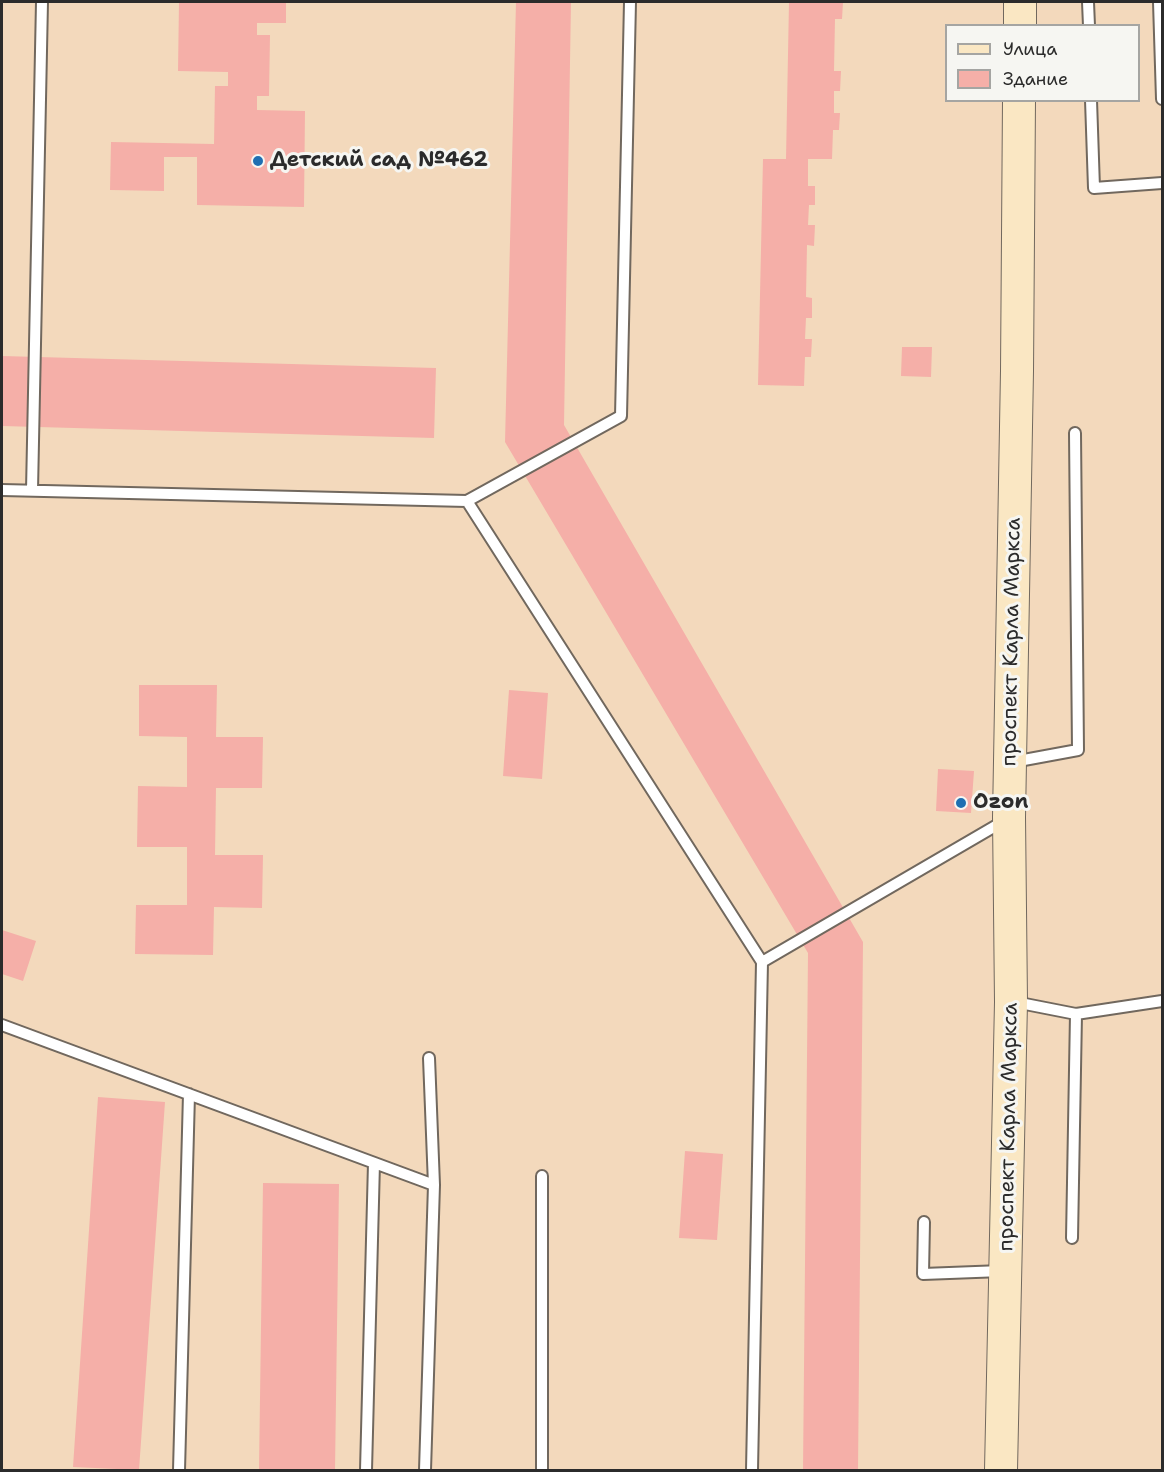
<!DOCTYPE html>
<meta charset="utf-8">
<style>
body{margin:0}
#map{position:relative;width:1164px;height:1472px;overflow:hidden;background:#f3d9bc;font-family:"Shantell Sans",sans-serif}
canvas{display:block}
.frame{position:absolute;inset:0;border:3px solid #2b2b2b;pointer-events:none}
.legend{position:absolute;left:945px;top:24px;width:195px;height:78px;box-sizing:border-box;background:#f6f6f2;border:2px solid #a5a5a2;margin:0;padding:8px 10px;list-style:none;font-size:18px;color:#2b2b2b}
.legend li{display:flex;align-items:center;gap:12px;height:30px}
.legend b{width:30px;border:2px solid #a5a5a2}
</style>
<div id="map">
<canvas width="1164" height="1472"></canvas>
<div class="frame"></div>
<ul class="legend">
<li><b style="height:8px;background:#fae7c3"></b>Улица</li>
<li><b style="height:16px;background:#f5afa8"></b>Здание</li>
</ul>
</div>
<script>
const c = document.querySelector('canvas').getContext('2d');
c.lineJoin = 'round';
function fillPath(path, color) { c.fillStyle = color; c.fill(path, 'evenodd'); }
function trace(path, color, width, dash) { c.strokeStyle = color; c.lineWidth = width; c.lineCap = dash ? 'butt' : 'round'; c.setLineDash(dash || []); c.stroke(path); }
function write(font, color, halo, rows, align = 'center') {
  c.font = font + ' "Shantell Sans",sans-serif'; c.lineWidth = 6; c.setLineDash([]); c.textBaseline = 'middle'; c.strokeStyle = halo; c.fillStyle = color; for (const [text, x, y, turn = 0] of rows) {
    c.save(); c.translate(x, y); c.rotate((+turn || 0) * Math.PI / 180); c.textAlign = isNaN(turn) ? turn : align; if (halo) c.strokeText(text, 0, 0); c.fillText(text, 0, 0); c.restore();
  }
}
const building = new Path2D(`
 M179,2H286V23H257V35H270L269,96H257V110L305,111L304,207L197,205V157H164V191L110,190L111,142L214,144L215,86H228V72L178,71Z
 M516,2H571L564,425L863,942L858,1470H803L808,953L505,442Z
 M789,2H843L842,19H835L834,71H841L840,91H834V113H840L839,130H833L832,159H808V186H815V205H809L808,225H815L814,246L807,245L806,297L812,298V318H806L805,339H812L811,357H805L804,386L758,385L763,159H786Z
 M902,347H932L931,377L901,376Z
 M2,356L436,368L434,438L2,426Z
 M139,685H217L216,737H263L262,788H216L215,855H263L262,908L214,907L213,955L135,954L136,905H187V847H137L138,786L187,787V737L139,736Z
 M509,690L548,693L542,779L503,776Z
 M938,769L974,771L971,813L936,811Z
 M2,930L36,941L23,981L2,974Z
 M98,1097L165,1102L139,1470L73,1467Z
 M685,1151L723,1154L717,1240L679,1238Z
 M263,1183L339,1184L335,1470H259Z`);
const service = new Path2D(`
 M1088,2L1089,26
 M1159,2L1162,99
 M1091,100L1094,188L1162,183
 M2,490L467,501L621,416L630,2
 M32,490L42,2
 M467,501L762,962L752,1470
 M1013,762L1078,750L1075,433
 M762,962L1004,821
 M1015,1002L1076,1014L1072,1238
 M1076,1014L1162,1001
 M2,1025L434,1185
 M542,1176V1470
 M924,1222L923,1274L1002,1271
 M179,1470L189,1094
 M366,1470L374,1163
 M425,1470L434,1185L429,1058`);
const secondary = new Path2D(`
 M1020,26V2
 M1001,1470L1011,1002L1009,817L1017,371L1019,100`);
const markers = [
 [258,161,6,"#1f6fb2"],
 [961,803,6,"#1f6fb2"]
];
const poiNames = [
 ["Детский сад №462",270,161],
 ["Ozon",973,803]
];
const streetNames = [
 ["проспект Карла Маркса",1012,642,-89],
 ["проспект Карла Маркса",1009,1127,-89]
];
fillPath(building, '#f5afa8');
trace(service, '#71685e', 14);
trace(secondary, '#71685e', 34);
trace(service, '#fff', 10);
trace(secondary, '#fae7c3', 32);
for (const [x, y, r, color] of markers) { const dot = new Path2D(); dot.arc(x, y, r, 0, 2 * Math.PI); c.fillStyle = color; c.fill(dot); trace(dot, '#f6f6f2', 2); }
write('bold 21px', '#2b2b2b', '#f6f6f2', poiNames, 'left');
write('21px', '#2b2b2b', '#f6f6f2', streetNames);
</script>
